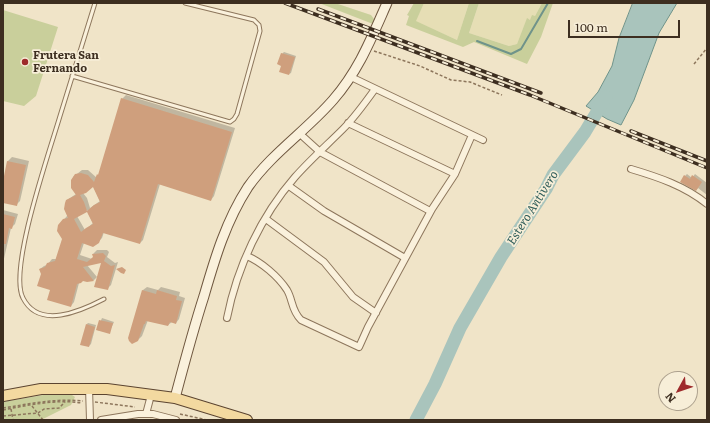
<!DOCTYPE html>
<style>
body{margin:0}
#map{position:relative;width:710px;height:423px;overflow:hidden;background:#f0e4c8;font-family:Literata,serif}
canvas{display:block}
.frame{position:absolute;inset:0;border:4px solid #3d2e20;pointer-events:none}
.north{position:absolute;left:658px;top:371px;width:40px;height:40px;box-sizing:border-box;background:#f7eed8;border:1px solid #ada18e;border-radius:50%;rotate:230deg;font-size:11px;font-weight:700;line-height:16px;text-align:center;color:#3d2e20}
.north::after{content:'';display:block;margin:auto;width:14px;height:18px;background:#9e2a2b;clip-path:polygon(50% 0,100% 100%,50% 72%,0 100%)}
.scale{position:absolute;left:568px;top:20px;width:112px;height:18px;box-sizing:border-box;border:2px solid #3d2e20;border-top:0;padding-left:5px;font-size:12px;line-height:14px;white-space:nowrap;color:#3d2e20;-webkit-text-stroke:3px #f7eed8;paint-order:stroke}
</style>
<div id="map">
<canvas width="710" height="423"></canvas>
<div class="frame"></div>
<div class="north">N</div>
<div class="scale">100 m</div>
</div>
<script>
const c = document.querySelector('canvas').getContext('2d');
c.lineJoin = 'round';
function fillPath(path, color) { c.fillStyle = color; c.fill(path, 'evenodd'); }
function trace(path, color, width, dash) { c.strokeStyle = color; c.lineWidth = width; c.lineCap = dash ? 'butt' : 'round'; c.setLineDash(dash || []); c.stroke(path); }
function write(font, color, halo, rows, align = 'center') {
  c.font = font + ' Literata,serif'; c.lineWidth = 3.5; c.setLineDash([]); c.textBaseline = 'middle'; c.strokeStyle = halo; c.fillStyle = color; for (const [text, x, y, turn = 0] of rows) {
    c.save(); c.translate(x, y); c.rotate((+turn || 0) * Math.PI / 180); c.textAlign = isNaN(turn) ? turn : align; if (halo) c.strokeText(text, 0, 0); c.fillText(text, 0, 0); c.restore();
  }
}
const farmland = new Path2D(`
 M424,3H469L457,40L415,21Z
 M479,3H542L535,16L530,20L527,19L517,44L509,46L469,33Z`);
const green = new Path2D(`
 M319,3H335L371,15L374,19L373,24Z
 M414,3H424L416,21L457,40L469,3H479L469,33L509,46L517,44L527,18L530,20L532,15L535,16L542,3H553L541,37L527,64L474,42L463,47L406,25L409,16L407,15Z
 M3,10L58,27L36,96L24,106L3,101Z
 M49,394L72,395L75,397L71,405L41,420H3V402Z`);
const water = new Path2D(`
 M633,3H677L659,33L634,100L621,125L607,119L586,106L598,92L612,66L619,38Z`);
const shadow = new Path2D(`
 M284,52L296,56L291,73L289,74L282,65V54Z
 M126,95L235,128L214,196L211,200L160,184L143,240L140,243L104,232L102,238L98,242L84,243L80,255L92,259L94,257L93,254L97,250H107L109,252L107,257L115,263L118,262L111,285L107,289L103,262L87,265L97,277L94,280L87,281L83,280L79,283L74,302L71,306L51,289L40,269L44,266L47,265L52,259H57L63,239L59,225L67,216V200L76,194L73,177L82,170H88L97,178L100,172L122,99ZM93,186L100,201L90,208L87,198L83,193ZM87,210L93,223L85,230L77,216Z
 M12,157L29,161L20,201L16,205L3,202V185L8,161Z
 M687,174L692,178L695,174L707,183V195L698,188L696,190L685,176Z
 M3,210L18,214L15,224L11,228L3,263Z
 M147,287L158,290L161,287L180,292L179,296L185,298L179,319L176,323L172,322L168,325L148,320L142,336L138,340L143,290Z
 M102,318L114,322L109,333L97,330Z
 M88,323L96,325L91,344L89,346L87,324Z`);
const stream = new Path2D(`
 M477,41L511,54L521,49L524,44L548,3`);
const river = new Path2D(`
 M416,420L435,384L460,328L501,257L546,189L553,175L585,132L606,97`);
const building = new Path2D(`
 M281,53L295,57L289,75L279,72L281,66L277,64Z
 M121,98L232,132L211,201L158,184L140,244L103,233L99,243L93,247L82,243L77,259L87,262L93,257L92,254L103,253L106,256L104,261L111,266L115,265L108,290L94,287L101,263L83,267L94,281L87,282L83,281L81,283L77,284L71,307L47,300L50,290L37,286L41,274L39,269L45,267L47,263L55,261L62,239L57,231L58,225L63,219L68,218L64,209L65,203L66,200L76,195L71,188V180L75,174L81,173L88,175L94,182L97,174L98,175ZM93,187L100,202L94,205L87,211L84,202L80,195L86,193ZM87,212L93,224L86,228L81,232L74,219Z
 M7,161L26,165L17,206L3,203V181Z
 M684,175L690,179L692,175L702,182L696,191L680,182Z
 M3,214L15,217L12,229L9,228L6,244H3Z
 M122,267L126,270L124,274L121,273L116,269Z
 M142,290L156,294L157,290L177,296L176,300L182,301L176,324L170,322L168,326L146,321L145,324H144L138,341L132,344L129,341L128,338Z
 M99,320L113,323L110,334L96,330Z
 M86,324L95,327L89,347L80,345Z`);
const path = new Path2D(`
 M374,51L420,66L451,80L470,82L502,95
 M694,64L707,48
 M95,402L135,407
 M32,406L43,420
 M3,408C29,404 56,398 83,401
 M11,409L13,420
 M3,410C29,405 56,399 82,403
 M180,414L207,420
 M3,416L38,413L44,409L59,408L65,402`);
const lane = new Path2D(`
 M95,3C83,41 72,78 60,116C50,150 8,270 23,298C39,330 81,311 104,299
 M72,76L230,122L234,119L237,114L260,31L259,25L254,20L185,3`);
const street = new Path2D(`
 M351,77L483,140
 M348,123L455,174
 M299,133L320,152L430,211
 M631,169C658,177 685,186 707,204
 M289,186L324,211L405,258
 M266,219L324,262L353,297L376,313
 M247,256C261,262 278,276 287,290C293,300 291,310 301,320L359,347L368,327L432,209L455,174L472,135
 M227,318C237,267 261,216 295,177C310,160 327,145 343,129C355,117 365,103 375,89
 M89,388L90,420
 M146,414L151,395
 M101,420L138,414H153L176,420`);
const secondary = new Path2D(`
 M175,398C184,364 193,330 204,296C215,258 226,221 248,187C272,153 306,131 333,100C359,70 371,39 387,3`);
const primary = new Path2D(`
 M3,396L41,389H107L175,398L247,420`);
const rail = new Path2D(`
 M285,3L530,95L707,168
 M318,9L541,93
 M631,131L707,161`);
const markers = [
 [25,62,4,"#9e2a2b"]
];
const poiNames = [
 ["Frutera San",33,56],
 ["Fernando",33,69]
];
const waterNames = [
 ["Estero Antivero",533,208,-58]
];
fillPath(farmland, '#e6deb5');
fillPath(green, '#c9cf9b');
fillPath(water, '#a9c4bc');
trace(water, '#6f938a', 1);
fillPath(shadow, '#0003');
trace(stream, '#6f938a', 2);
trace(river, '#a9c4bc', 13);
fillPath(building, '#cf9f7d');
trace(lane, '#8d765c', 5);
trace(street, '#8d765c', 8);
trace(secondary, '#6f573f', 11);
trace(primary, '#5b4430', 12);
trace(path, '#8d765c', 1.5, [3, 2]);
trace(lane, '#faf1dc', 3);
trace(street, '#faf1dc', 6);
trace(secondary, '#faf1dc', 9);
trace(primary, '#f3d9a0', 10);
trace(rail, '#3d2e20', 3.5);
trace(rail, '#f7eed8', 2, [6]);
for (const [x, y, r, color] of markers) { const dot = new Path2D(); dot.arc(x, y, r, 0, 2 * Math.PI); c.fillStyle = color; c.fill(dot); trace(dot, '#f7eed8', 1.5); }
write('bold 11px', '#3d2e20', '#f7eed8', poiNames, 'left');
write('italic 12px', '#2f5d5a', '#f7eed8', waterNames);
</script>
